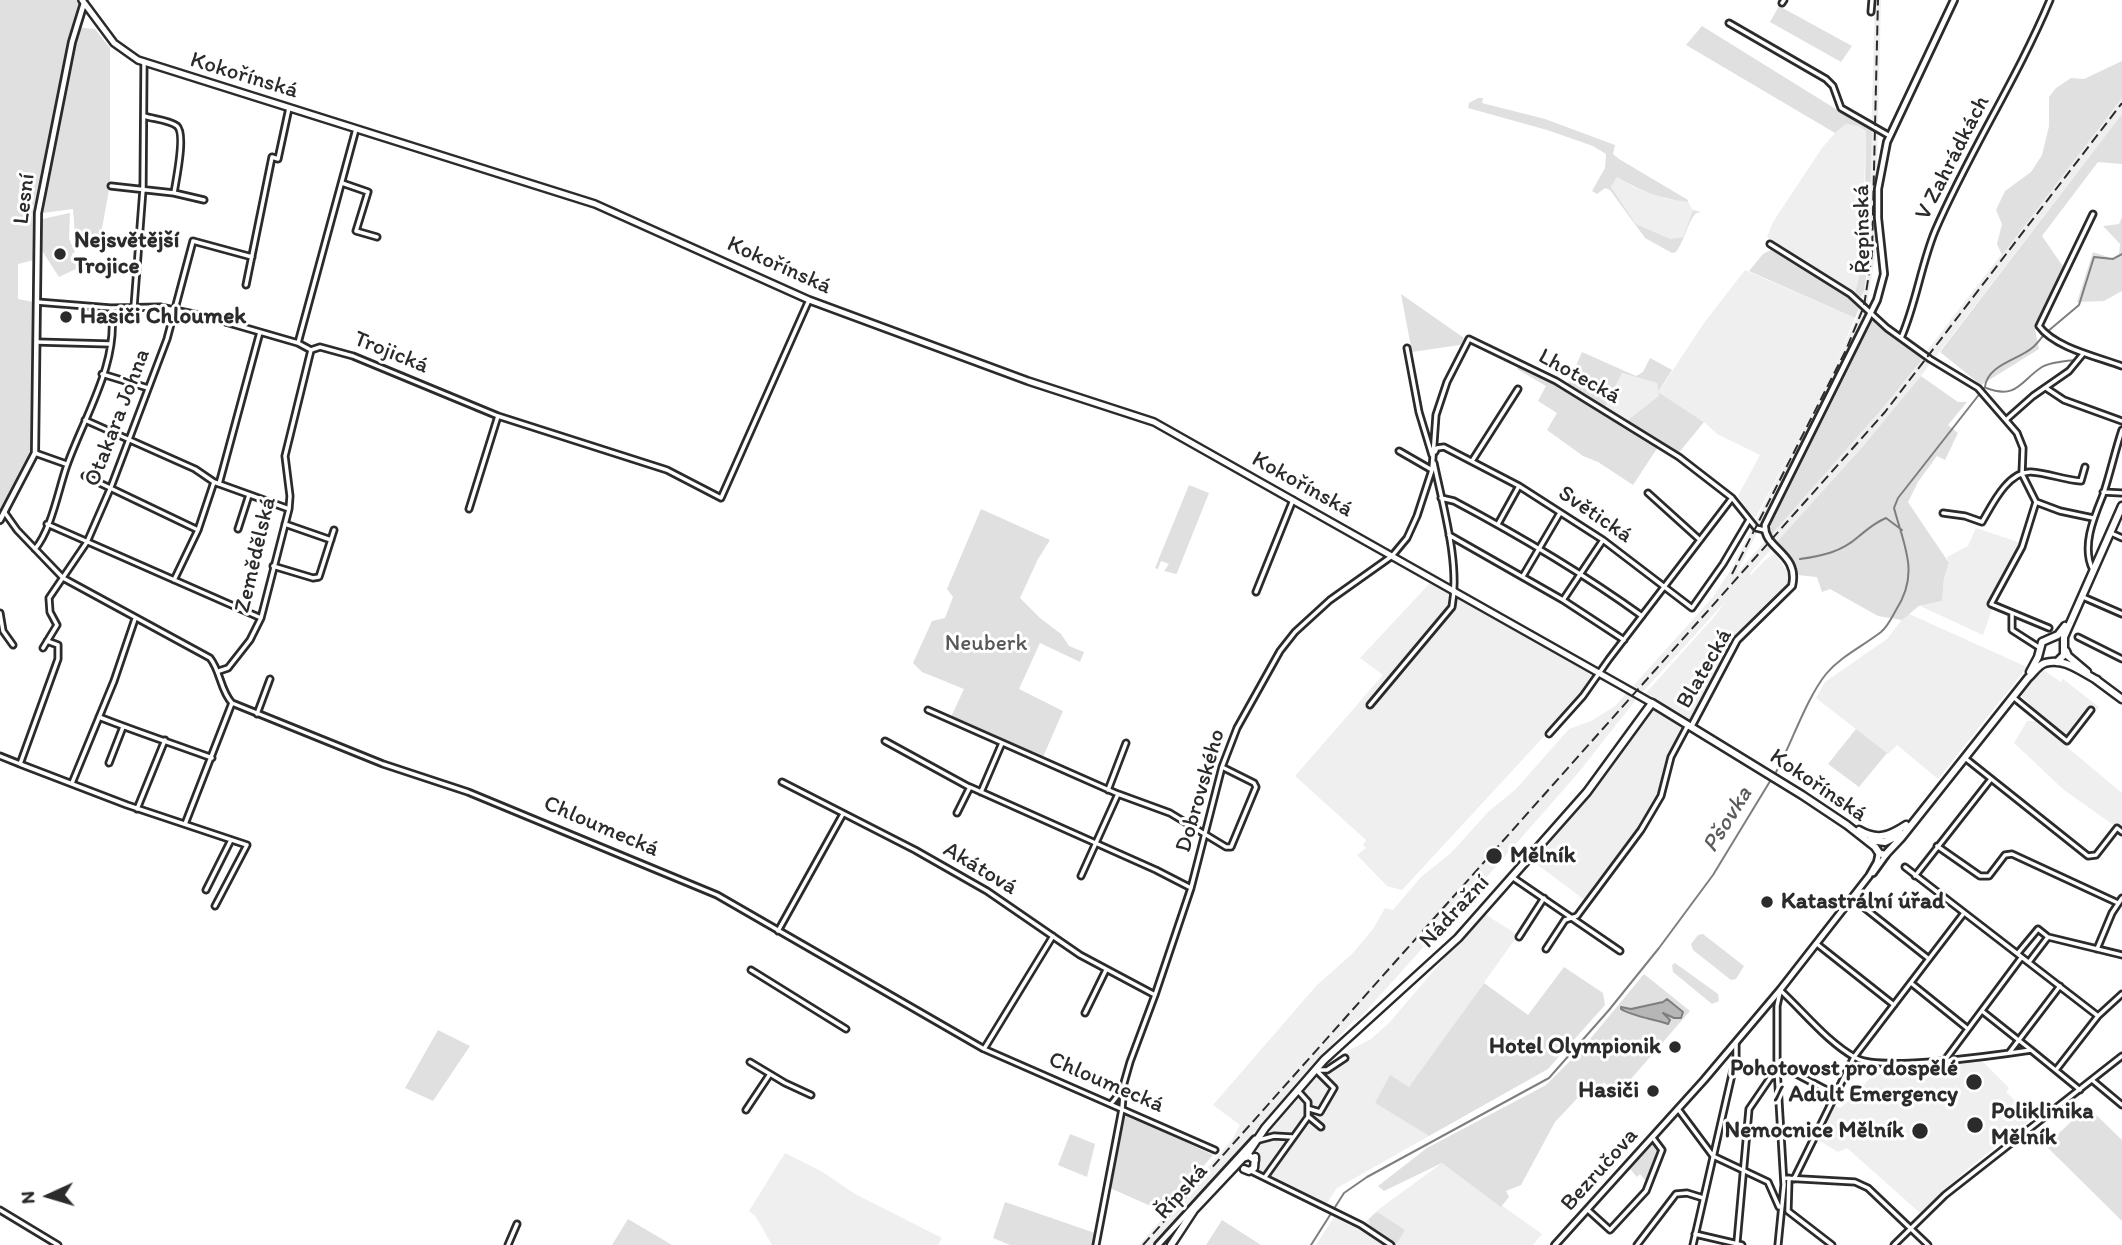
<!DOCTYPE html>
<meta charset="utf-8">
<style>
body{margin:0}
#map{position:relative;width:2122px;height:1245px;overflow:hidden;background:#fff;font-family:Itim,sans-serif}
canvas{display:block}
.north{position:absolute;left:14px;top:1161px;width:70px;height:70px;-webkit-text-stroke:5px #fff;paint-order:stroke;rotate:266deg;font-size:19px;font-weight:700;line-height:28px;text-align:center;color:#2b2b2b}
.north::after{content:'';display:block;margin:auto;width:24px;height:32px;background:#2b2b2b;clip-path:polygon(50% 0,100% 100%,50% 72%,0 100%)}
</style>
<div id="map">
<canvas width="2122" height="1245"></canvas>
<div class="north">N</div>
</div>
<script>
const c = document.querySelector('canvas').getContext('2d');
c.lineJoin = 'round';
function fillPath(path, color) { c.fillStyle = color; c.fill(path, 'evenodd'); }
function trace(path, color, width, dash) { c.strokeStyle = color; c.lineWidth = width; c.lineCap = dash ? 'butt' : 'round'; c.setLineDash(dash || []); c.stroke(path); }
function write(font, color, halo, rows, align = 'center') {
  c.font = font + ' Itim,sans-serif'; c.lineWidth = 6; c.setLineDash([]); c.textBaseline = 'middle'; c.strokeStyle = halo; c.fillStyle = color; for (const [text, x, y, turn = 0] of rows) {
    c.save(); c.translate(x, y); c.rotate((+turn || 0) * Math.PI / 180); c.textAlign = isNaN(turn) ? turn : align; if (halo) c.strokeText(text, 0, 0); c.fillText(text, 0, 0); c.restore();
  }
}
const built = new Path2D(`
 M1875,0H1881L1875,255L1867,307L1849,352L1736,574L1882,409L2122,98V114L1890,416L1750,573L1751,575L1765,560L1775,553L1790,576L1787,585L1736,639L1692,721L1670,756L1660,794L1614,863L1585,900L1535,863L1656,704L1644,695L1714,617L1725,602L1638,697L1579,772L1500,862L1357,1021L1355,1019L1154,1245H1139L1232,1140L1240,1125L1213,1105L1316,986L1352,954L1373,929L1385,908L1393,910L1421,877L1451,853L1489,811L1515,790L1569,729L1591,721L1615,706L1713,597L1732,568L1794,445L1756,517L1749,514L1738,496L1760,455L1717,434L1704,422L1659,393L1660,396L1628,420L1604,409L1622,373L1657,383L1659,391L1704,323L1745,270L1855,318L1836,362L1857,317L1867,278Z
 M1846,124L1858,126L1866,131L1862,252L1858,288L1854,294L1767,237L1773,222L1822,148L1835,133Z
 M1617,177L1633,187L1667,199L1688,202L1693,210L1683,237L1672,239L1636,224L1611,187Z
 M1976,528L2021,543L1989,604L1993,607L1983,635L1920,606L1942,601L1944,578L1949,564L1947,557L1968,546Z
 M1430,583L1598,678L1402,890L1387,886L1357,855L1366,848L1363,845L1366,840L1295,776L1383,675L1360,658Z
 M1907,613L2027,667L1938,779L1897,745L1888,754L1816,698L1825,682L1887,639Z
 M2042,669L2061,682L2063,679L2099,707L2067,747L2122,793V831L2064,790L2014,743L2027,721H2036L2040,715L2021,695Z
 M1483,913L1518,935L1409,1088L1375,1103L1429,1136L1337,1188L1325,1206L1260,1170L1257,1159L1258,1146L1298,1094L1318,1072L1350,1050L1371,1039L1389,1023Z
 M1981,1060L2009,1088L2006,1092L2033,1118L1971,1166L1920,1213L1847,1148L1838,1152L1818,1140L1835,1106L1840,1108L1851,1099L1871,1077L1900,1068Z
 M785,1153L821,1171L855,1194L942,1238L938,1245H772L756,1217L749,1211Z
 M1442,1163L1542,1234L1533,1245H1316L1334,1217L1358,1229L1379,1209Z`);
const green = new Path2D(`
 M0,0H77L80,4L75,27L95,29L110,48V184L101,234L75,236L73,209L35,214L30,454L0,519ZM34,260L33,302L18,299V264Z
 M1779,6L1852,46L1841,62L1770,22Z
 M1702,26L1847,116L1872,127L1868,266L1864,291L1861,297L1854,294C1867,272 1865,163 1866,131L1858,126L1846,124L1835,133L1686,45Z
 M2122,61V98L2002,255L1997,244L2002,224L1996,210L2005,191L2031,172L2042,155L2049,126V97L2056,88L2071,78L2084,79Z
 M1478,98H1483L1482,103L1545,119L1615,145L1613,154L1619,159L1688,200V202C1662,199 1640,191 1617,177L1611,187L1636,224L1671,239L1683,237L1693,210L1701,212L1696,213C1687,223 1685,240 1676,252L1672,253L1645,238L1610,190L1605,188L1597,194L1592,191L1605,168L1606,154L1593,146L1547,130L1468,108L1469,103Z
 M2122,114V164L2098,162L2042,236L2064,268L2035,329L2039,349L1981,385L1940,352Z
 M70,213L69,239L75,252L72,254L78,268L59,277L41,249L42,219Z
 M2122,217V291L2104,301L2077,302L2093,252L2111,258L2119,254L2120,244L2103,226L2119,224Z
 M1771,250L1848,296L1859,308L1855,318L1749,271L1763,254Z
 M1401,294L1464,338L1460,345L1412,352Z
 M1871,317L1923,358L1882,409L1772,534L1768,532L1767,527L1770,519Z
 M1582,352L1636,376L1643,372L1650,358L1672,370L1658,392L1704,422L1677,455L1624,420H1628L1659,396L1657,383L1622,373L1604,409L1568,384Z
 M1519,365L1549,380L1658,447L1633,485L1598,462L1583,456L1547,430L1557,413L1538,401L1546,386L1517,369Z
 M1921,376L1958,402H1967L1948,425L1958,433L1945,460L1937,456L1918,482L1908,502L1949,563L1944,578L1942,601L1919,606L1902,620L1878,616L1830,589L1822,592L1817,577L1797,575L1789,554L1776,543L1865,444Z
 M1189,485L1209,493L1177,573L1176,574L1164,571L1169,564L1161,561L1158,569L1155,568Z
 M981,509L1050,540L1038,559L1020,598L1040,618L1061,634L1069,646L1084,652L1080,662L1040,643L1019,689L1063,711L1043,757L951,717L964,689L922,672L913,663L932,621L945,618L953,597L947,589Z
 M1856,729L1887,753L1859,787L1828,764Z
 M1703,934L1744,966L1736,979L1731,980L1693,950L1691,944L1698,935Z
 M1675,963L1718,994L1719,1001L1712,1004L1673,972L1672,965Z
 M1564,967L1603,993L1605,1005L1548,1069L1429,1136L1375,1103L1390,1075L1409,1087L1484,983L1528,1015Z
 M1644,974L1690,1011L1617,1095L1604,1082L1593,1095L1586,1089L1555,1122L1521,1185L1506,1191L1509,1197L1501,1207L1442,1163L1384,1191L1378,1186L1427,1148L1546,1085L1581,1050Z
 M438,1030L470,1046L433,1101L405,1088Z
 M2087,1106L2122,1140V1221L2041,1141L2054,1131L2058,1134L2072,1121L2070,1119Z
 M1126,1114L1213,1155L1164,1212L1110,1188L1115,1155Z
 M1070,1134L1095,1144L1087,1177L1058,1165Z
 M1653,1143L1659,1148L1646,1181L1640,1174L1637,1177L1630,1169Z
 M1005,1202L1095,1233L1092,1245H1010L993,1238Z
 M1377,1212L1405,1230L1397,1243L1370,1226L1369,1219Z
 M628,1219L672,1245H612Z
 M1222,1220L1261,1245H1206Z`);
const water = new Path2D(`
 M1667,999L1683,1012L1681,1018H1674L1663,1013L1670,1020L1668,1024C1654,1019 1631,1016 1621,1009V1007L1631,1009L1663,1002Z`);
const stream = new Path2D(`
 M2047,332L2079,305L2094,257L2113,259L2122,254
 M1986,388C2018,400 2021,380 2042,367C2050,362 2065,361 2076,360
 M1800,559C1822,556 1841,552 1858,537C1868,529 1874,523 1886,518L1902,530
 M1775,774C1791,745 1806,699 1826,674C1841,656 1863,646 1881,632C1888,626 1892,617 1896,610C1920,573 1904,546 1894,508L1898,498L1985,387C1987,365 2018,360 2032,348C2037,344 2040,339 2044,335
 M1311,1245L1344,1193L1367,1177L1549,1078L1609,1010L1659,948L1713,875L1772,778`);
const minor = new Path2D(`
 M1782,3L1784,0
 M1871,12L1872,0
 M1729,23L1826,79L1833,86L1841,108L1888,135
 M144,116C153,119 170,120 177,126C186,134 176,180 174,193
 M342,183L368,192L356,231L377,237
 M111,186L174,193L204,200
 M2093,214L2039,326C2055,348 2098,357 2122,366
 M1770,244L1850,294L1887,328L1930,359L1978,388L2017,433L2023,448L2022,474L2036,502L2060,511L2093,518
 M246,285L272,157L278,159L289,108
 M37,302L111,308L160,307L208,317L298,343L311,350
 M134,307L143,189L144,63
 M1901,338C1916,304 1921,265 1935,231C1969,152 2017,79 2050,0
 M37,342L110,344
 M298,343L356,129
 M1407,348L1419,412L1432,455
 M311,350L320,347L353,356L498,416L667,470L721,498L809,300
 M102,374L148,388
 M2046,388L2064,400L2122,421
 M2007,419L2033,396L2069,371L2083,354
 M85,420L195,469L214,482L289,509
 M1399,451L1432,470
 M1435,452L1437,448L1444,447L1519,486L1603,540L1692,608L1723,564L1749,520
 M35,453L66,464
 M1472,461L1518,389
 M85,476L198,530
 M219,484L260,332
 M2103,492L2122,493
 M1648,493L1700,540
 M1441,498L1454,501C1520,536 1581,572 1642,616
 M2036,502L2022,547L1991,604L2049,628
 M469,509L498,416
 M5,513L17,530L63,578L210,658C221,672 220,690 232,703L383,764L468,792L717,895L984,1049L1215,1150
 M1943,513L1965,516L1982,522C1992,505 2008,471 2031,472C2048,473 2064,480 2081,481L2085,467
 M47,524L261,618
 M285,524L331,540
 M1498,524L1519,486
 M238,529L249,495
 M2111,533L2122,538
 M1449,535L1563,600L1624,640
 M35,549C51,530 58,492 66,468C83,418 120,363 111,308
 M273,566L313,578L319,577L334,530
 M2093,570C2081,547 2094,517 2103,495C2110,474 2115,451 2122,430
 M1523,576L1560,513
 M174,580L198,530L214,482
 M1256,592L1293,500
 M2083,597L2122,614
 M1563,600L1603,540
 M0,613L3,631L13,645
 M2012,613V630L2040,648
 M2078,637L2122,659
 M47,641L58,645V659L20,764L127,805L247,845L215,906
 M43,648L57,625L50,612L49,598L87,542L111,487L167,339L193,241L252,257
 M219,671L228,668L250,640L261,618L289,509L290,496L285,456L311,350
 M2013,697L2067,741L2091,710
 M1370,705L1452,607C1460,563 1443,507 1434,463
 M928,710L1118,794L1170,813L1226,847H1231L1256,787L1254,783L1222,767
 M257,714L270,679
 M99,717C137,732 174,744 212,758
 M1549,734L1583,696L1609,659L1732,498
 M885,741L969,787
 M0,756L20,764
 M1965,758L2088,856L2096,855L2117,828L2122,832
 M109,763L123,727
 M782,782L915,850L987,891L1080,955L1155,995
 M72,783L114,681L135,619
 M1108,790L1126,743
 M981,792L1002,743
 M137,809L165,740
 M957,813L970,787L1156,870L1191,888
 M185,824L232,703
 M1937,846L1980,876H1989L2005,855L2012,854L2118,903
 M1905,867L2098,1016
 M1081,876L1118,794
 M1915,876L1991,779
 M1512,877L1620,951
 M206,890L231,840
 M1852,898L1929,959
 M778,931L843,814
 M1519,937L1544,898
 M1817,944L1894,1005
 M1546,949L1565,920L1577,916L1641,830L1661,796L1671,757L1688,725
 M2097,949L2112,913L2122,898
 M2018,953L2038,929L2048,937L2122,955
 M2029,962L2048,937
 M751,970L846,1029
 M1911,983L1968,1029
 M1780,990C1804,1012 1827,1042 1856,1058C1880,1072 1998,1055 2031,1050L2080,1090
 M1982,1011L2031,1050
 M1085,1013L1106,970
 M984,1049L1053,936
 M2009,1053L2060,986
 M1945,1060L2021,958
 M750,1062L785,1083L811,1095
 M1316,1070H1327L1345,1058
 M2056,1070L2098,1016L2122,994
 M2092,1080L2122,1105
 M1111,1104L1123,1089
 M1310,1109L1320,1112L1334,1088L1316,1070
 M1678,1109L1713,1156L1768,1182L1779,1207
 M746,1110L770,1074
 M1309,1117L1321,1127
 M1259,1140L1274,1136L1292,1137
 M1251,1171L1361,1225L1391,1245
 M1265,1177L1308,1117V1102L1299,1092
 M1784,1178L1855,1182L1868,1188L1928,1245
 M1789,1178L1788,1211L1832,1245
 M1794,1179L1854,1057L1964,913
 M0,1210L58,1245
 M1588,1210L1610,1230L1646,1191L1662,1150L1653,1138
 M1695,1234L1742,1245
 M1737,1242L1749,1109L1777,1068H1785L1836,1095
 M508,1245L517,1224
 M1096,1245L1122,1109L1124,1083L1130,1062L1155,995L1191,888L1222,767L1237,728L1280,651L1295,632L1330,600L1392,556L1407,538L1417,516L1432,470L1436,415L1447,382L1469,339L1556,381L1679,457L1732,498L1756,528L1764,530
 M1637,1245L1676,1194L1687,1193L1703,1198
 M1693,1245L1736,1057V1043
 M1778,1245L1784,1185L1777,1068V1006L1780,992
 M1894,1245L1945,1195L2122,1056`);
const tertiary = new Path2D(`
 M0,520L35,453L38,213L72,42L84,3
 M1691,727L1737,640L1792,586C1800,553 1763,549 1765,525L1877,300L1884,274L1878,218V189L1887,142L1954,0
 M1873,873L1886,855
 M1158,1245L1255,1139
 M1555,1245L1704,1080L1780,990L1869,876L1877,862L1879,853`);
const secondary = new Path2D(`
 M82,0L114,43L138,60L595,204L809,300L1028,381L1154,422L1652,703`);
const primary = new Path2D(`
 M2066,651L2068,656L2087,672
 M2057,662L2064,655V637L2122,506
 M2030,672L2038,657L2042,642L2058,635L2065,626
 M2095,679L2122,699
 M1859,830C1878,841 1889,836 1906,825
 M1869,840L1885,842L1901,834
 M1246,1156L1265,1128L1324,1060L1458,938L1587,792L1652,703L1802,795L1847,825L1875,847L1879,853L1885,855L1901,838L2028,678C2034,673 2038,665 2045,663C2064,657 2081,672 2097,680
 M1244,1169L1249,1171L1254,1168L1255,1157
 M1171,1245L1194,1210L1243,1158L1249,1156L1255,1160`);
const rail = new Path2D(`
 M1732,574L1846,350L1864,306L1872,254L1878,0
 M1143,1245L1885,412L2122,103`);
const markers = [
 [60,254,7,"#2b2b2b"],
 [66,317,7,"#2b2b2b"],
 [1494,856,9,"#2b2b2b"],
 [1767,902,7,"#2b2b2b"],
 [1675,1047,7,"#2b2b2b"],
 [1974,1082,9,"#2b2b2b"],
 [1653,1091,7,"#2b2b2b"],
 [1975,1125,9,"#2b2b2b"],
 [1920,1131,9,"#2b2b2b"]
];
const streetNames = [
 ["Kokořínská",244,76,17],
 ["V Zahrádkách",1953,158,-63],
 ["Lesní",25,199,-83],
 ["Řepínská",1863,229,-91],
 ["Kokořínská",779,266,24],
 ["Trojická",391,353,22],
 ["Lhotecká",1579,377,29],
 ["Otakara Johna",118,418,-69],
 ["Kokořínská",1302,485,29],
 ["Světická",1595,515,34],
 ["Zemědělská",256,555,-77],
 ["Blatecká",1705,669,-60],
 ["Kokořínská",1818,786,34],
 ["Dobrovského",1201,791,-74],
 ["Chloumecká",601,827,23],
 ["Akátová",980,869,31],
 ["Nádražní",1455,912,-47],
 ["Chloumecká",1106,1083,23],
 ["Bezručova",1600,1170,-48],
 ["Řípská",1182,1192,-48]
];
const poiNames = [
 ["Nejsvětější",74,241],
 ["Trojice",74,267],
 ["Hasiči Chloumek",80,317],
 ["Mělník",1510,856],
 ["Katastrální úřad",1781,902],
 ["Hotel Olympionik",1661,1047,"right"],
 ["Pohotovost pro dospělé",1958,1069,"right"],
 ["/ Adult Emergency",1958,1095,"right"],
 ["Hasiči",1639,1091,"right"],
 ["Poliklinika",1991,1112],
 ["Mělník",1991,1138],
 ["Nemocnice Mělník",1904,1131,"right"]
];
const parkNames = [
 ["Neuberk",986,644]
];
const waterNames = [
 ["Pšovka",1728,820,-58]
];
fillPath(built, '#efefef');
fillPath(green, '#e0e0e0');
fillPath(water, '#b6b6b6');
trace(water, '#7e7e7e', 2);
trace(stream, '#7e7e7e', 2);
trace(minor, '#2b2b2b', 9);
trace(tertiary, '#2b2b2b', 10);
trace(secondary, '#2b2b2b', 10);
trace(primary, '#2b2b2b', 11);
trace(minor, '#fff', 3.5);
trace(tertiary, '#fff', 4.5);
trace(secondary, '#fff', 5);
trace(primary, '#fff', 6);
trace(rail, '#2b2b2b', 2, [10, 5]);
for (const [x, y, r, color] of markers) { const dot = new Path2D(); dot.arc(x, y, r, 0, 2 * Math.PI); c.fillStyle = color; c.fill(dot); trace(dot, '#fff', 2.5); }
write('23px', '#2b2b2b', '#fff', streetNames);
write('bold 23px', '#2b2b2b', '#fff', poiNames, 'left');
write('23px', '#585858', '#fff', parkNames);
write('italic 24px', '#5c5c5c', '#fff', waterNames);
</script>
